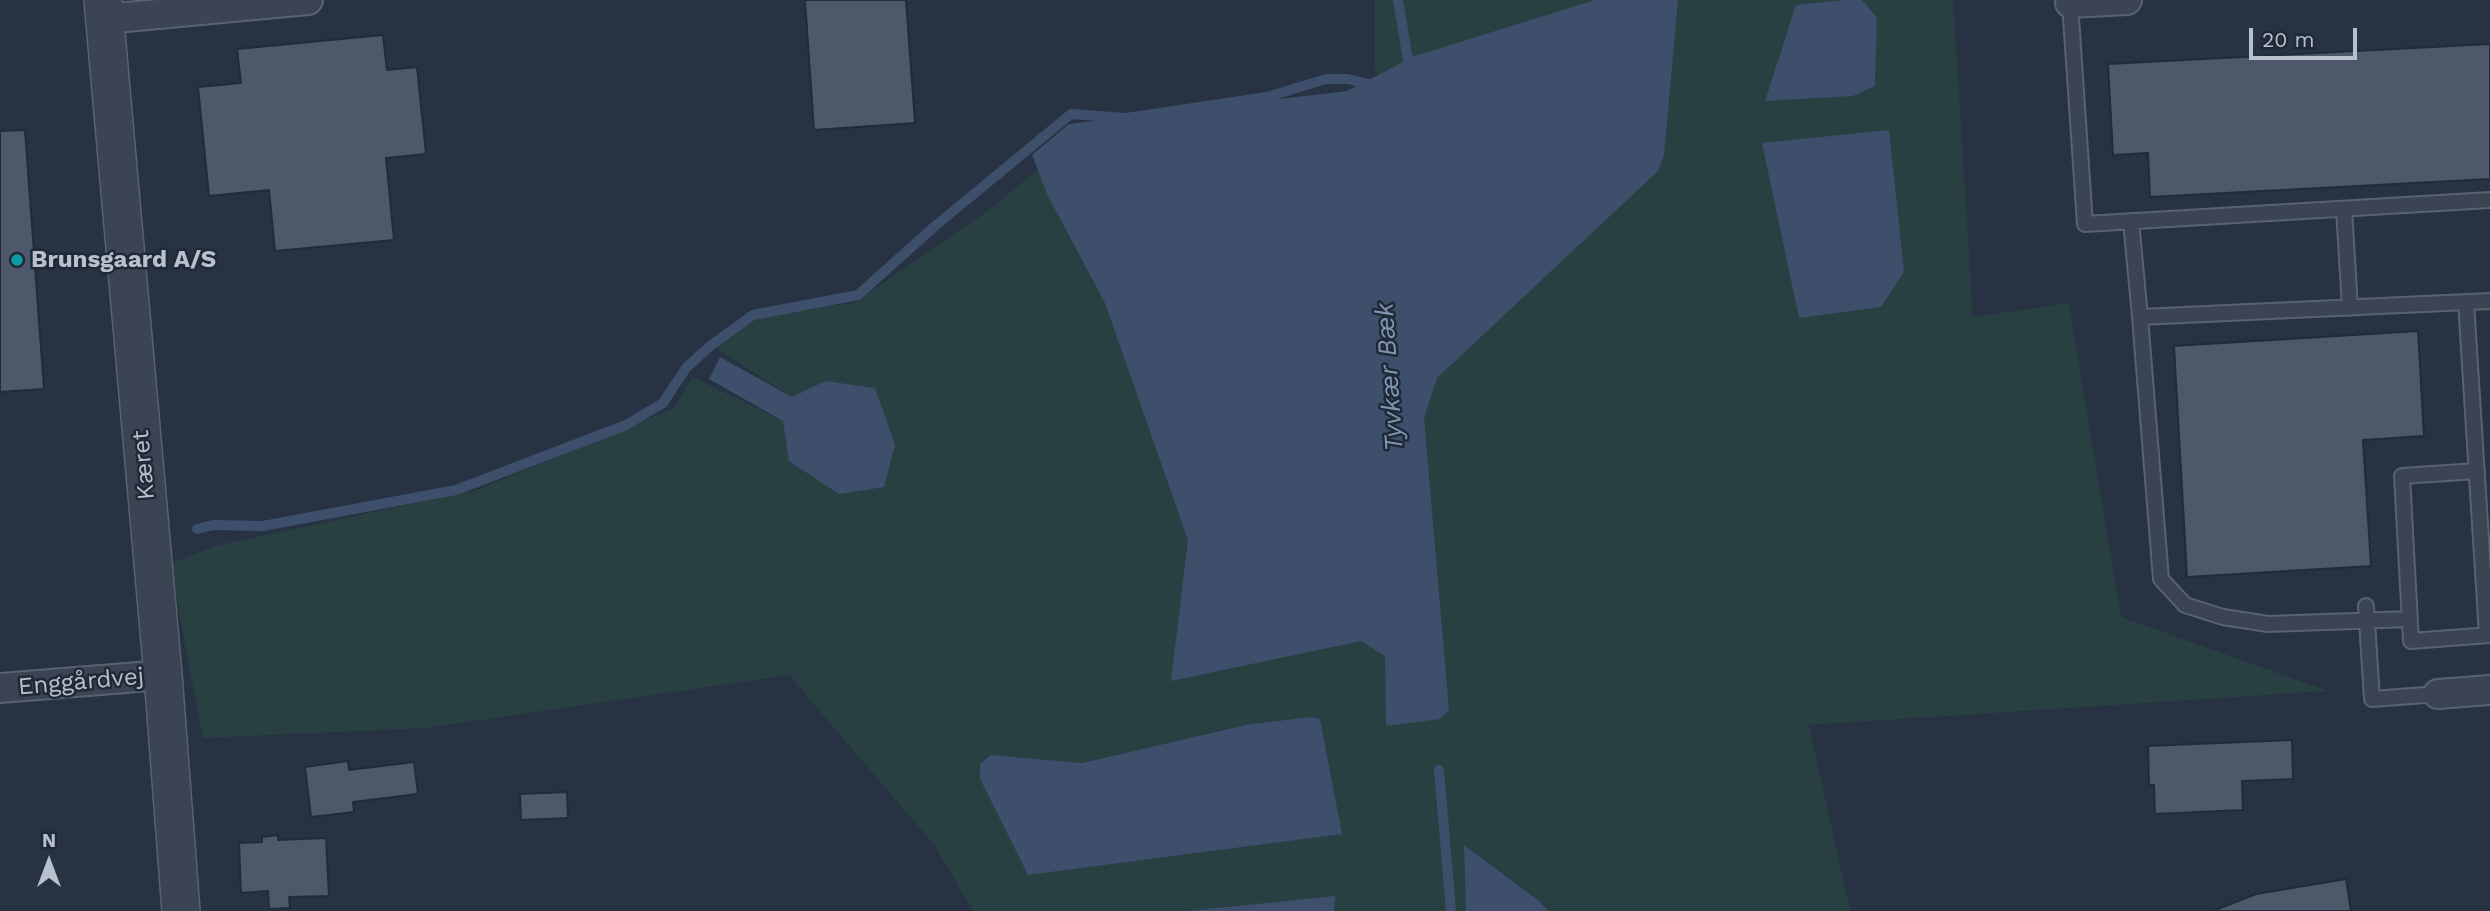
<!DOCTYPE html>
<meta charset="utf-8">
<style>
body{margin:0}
#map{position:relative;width:2490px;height:911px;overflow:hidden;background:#273242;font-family:"Work Sans",sans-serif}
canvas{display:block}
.north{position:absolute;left:14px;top:827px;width:70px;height:70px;-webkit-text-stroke:5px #202937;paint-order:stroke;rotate:0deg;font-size:19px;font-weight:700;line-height:28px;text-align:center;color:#b8c0cc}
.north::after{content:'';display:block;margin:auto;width:24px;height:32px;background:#b8c0cc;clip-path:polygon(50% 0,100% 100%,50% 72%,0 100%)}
.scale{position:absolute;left:2249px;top:28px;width:108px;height:32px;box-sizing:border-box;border:4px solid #b8c0cc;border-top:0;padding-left:9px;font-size:21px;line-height:24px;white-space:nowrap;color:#b8c0cc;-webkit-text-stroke:5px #202937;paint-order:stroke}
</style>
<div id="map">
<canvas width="2490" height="911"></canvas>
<div class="north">N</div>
<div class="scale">20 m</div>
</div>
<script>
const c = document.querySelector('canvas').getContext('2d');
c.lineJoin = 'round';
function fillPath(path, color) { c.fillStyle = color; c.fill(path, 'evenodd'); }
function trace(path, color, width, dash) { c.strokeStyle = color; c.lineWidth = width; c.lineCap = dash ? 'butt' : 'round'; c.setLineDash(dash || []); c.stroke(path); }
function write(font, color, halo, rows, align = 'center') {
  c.font = font + ' "Work Sans",sans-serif'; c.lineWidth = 5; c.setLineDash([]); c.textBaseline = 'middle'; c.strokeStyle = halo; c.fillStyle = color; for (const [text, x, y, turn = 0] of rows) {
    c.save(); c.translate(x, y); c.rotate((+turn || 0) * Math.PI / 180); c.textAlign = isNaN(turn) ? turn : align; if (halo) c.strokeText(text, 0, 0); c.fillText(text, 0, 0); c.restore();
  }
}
const green = new Path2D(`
 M1375,0H1953L1973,317L2069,303L2121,617L2328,691L1809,725L1850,911H1334V896L1188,911H973L935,846L789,675L426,728L203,738L170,564L215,546L477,490L674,408L693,377L783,421L790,461L825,381L792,397L714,347L764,314L854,303L992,208L1070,142L1390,101L1375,68ZM1312,717L1320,719L1341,834L1028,875L980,779V765L991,755L1082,763L1250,724Z`);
const water = new Path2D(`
 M1595,0H1678L1664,155L1658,171L1437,378L1424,418L1449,710L1440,719L1386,726L1385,656L1361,641L1171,681L1188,540L1105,303L1047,194L1032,155L1069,124L1347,91L1415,56Z
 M1845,0H1862L1877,18L1875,86L1853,96L1765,101L1796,5Z
 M1889,130L1904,272L1881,307L1799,318L1762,143Z
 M720,357L792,397L825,381L875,388L895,445L884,487L839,494L789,461L783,421L709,379Z
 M1312,717L1320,719L1342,834L1028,875L980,779V764L991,755L1082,763L1250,724Z
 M1464,845L1539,901L1548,911H1466Z
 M1335,896L1334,911H1188L1334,896Z`);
const stream = new Path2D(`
 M1398,0L1410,72
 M197,529L213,525L263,526L456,490L626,425L663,403L686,368L710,346L753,315L858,295L935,226L1071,114L1126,118L1267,97L1326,79H1348L1377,86
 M1439,770L1451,911`);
const building = new Path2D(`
 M805,0H906L915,123L814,130Z
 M383,35L387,70L417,67L426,154L386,158L394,240L275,251L269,190L209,196L198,87L241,83L237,49Z
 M2490,44V179L2150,197L2148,153L2113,155L2108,64Z
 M25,130L44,389L0,392V131Z
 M2418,331L2424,436L2363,440L2371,566L2187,577L2174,346Z
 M2292,740L2293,779L2242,781L2243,810L2155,814L2154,785H2149L2148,746Z
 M348,761L349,770L414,762L418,794L353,802L354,812L311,817L305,767Z
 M567,792L568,818L521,820L520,794Z
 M278,835V840L326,838L329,896L289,897L290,908L269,909L268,891L241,893L239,843L262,842V837Z
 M2346,879L2351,911H2213L2256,894Z`);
const service = new Path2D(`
 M2070,3L2085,224L2490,200
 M2344,209L2350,308
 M2131,221L2140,317
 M2466,302L2487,635
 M2477,471L2402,476L2411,641L2490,635
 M2366,606L2372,699L2438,694
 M2410,619L2268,624L2223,617L2185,605L2161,579L2140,317L2490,301`);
const minor = new Path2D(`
 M2070,3L2127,0
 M105,19L308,0
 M0,688L163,675
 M2438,694L2490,690`);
const tertiary = new Path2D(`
 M103,0L163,675L181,911`);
const markers = [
 [17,260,7,"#0f9aa8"]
];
const poiNames = [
 ["Brunsgaard A/S",31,260]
];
const streetNames = [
 ["Kæret",144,465,-95],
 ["Enggårdvej",81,682,-5]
];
const waterNames = [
 ["Tyvkær Bæk",1390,377,-94]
];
fillPath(green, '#294043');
fillPath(water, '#3d4f6b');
trace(stream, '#3d4f6b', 10);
fillPath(building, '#4d596b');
trace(building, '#222b39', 2);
trace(service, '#59626f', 18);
trace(minor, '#59626f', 32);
trace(tertiary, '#59626f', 40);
trace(service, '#3b4452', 14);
trace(minor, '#3b4452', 28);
trace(tertiary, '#3b4452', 37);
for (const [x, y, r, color] of markers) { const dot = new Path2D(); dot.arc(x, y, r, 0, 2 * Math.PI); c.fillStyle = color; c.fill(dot); trace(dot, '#202937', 2.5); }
write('bold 24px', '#b8c0cc', '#202937', poiNames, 'left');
write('24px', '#b8c0cc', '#202937', streetNames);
write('italic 26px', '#8095b2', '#202937', waterNames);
</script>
